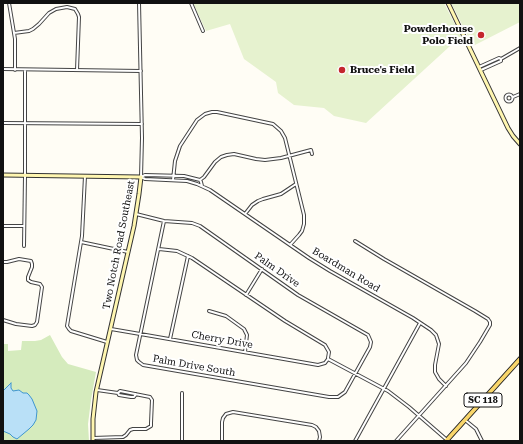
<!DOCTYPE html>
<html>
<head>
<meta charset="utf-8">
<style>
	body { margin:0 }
	#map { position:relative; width:523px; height:444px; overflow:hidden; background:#fffdf5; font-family:"Roboto Serif",serif }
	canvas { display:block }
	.frame { position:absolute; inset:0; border:4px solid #111; pointer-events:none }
</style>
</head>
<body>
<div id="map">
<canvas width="523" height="444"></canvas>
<div class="frame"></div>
</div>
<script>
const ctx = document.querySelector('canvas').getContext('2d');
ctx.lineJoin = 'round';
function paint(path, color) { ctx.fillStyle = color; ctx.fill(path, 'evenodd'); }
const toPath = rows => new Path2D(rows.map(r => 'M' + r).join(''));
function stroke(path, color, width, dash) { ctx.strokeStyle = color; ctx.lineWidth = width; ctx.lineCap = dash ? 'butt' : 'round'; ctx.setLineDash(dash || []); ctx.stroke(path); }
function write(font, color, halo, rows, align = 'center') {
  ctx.font = font + ' "Roboto Serif",serif'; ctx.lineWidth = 4; ctx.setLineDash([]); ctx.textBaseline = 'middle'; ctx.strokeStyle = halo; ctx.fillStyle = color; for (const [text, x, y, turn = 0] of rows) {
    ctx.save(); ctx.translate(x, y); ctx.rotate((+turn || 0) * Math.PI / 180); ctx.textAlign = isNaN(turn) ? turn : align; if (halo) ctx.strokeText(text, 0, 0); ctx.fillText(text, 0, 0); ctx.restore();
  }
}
const green = toPath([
	[50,335,62,357,68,364,96,372,91,400,88,424,89,441,3,441,3,344,8,344,8,351,21,350,22,341,35,341,41,340]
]);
const pitch = toPath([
	[193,3,444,3,461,36,366,123,334,116,324,108,294,105,278,93,276,82,244,59,230,24,206,31],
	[451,3,520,3,520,22,473,46]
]);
const water = toPath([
	[11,383,11,388,13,391,19,390,23,393,27,393,29,395,32,399,37,411,36,420,33,425,29,429,17,439,13,437,10,434,3,431,3,391,11,383]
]);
const street = toPath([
	[9,3,15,39,15,70],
	[139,3,142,138,141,177],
	[191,3,203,31],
	[14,33,29,31,33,29,39,24,49,13,56,9,67,7,75,9,78,14,79,17,77,70],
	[501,59,520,48],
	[479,67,499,58,501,59,501,61,481,70],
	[3,69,141,71],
	'505.5 98a3.5 3.5 0 1 1 7 0a3.5 3.5 0 1 1-7 0Z',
	[513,97,520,94],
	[3,123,142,124],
	[85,176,82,236,67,326,69,329,71,331,107,342],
	[141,177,145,179,187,181,197,184,210,190,309,258,330,271,413,318,431,330,436,335,439,344,435,365,435,372,439,379,446,386],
	[141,177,145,175,184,176,200,180,201,182,202,186],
	[173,180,175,161,180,146,197,120,205,114,212,112,217,112,273,124,281,131,285,138,304,215,304,224,302,231,299,235,290,245],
	[200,180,204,177,215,162,221,157,227,155,234,154,256,159,265,160,281,158,311,150,312,154],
	[136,214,164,221,192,223,200,226,298,295,368,335,371,342,370,347,345,392,338,397,329,397,143,365,139,362,137,360,136,355,164,221],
	[245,214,252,205,258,201,263,199,281,194,296,184],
	[3,226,24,226],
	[355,241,384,259,475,311,488,319,490,322,490,325,480,342,466,363,396,441],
	[81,242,128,252],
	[24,246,25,176,25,70],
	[159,249,177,251,192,258,285,321,325,345,329,352,328,358],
	[3,262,7,262,19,259,31,261,32,264,32,267,28,277,28,280,31,282,40,284,42,287,37,322,35,325,32,326,16,324,3,320],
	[246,295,262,269],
	[209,311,226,316,244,329,247,335,245,352],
	[111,329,146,335,318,365,325,363,328,359],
	[170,339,188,256],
	[328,359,388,391,409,407,447,440],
	[118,393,119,395,131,397,134,397,136,394],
	[465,420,476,429,482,441],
	[93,438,123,437,126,435,130,430,133,429,146,429,151,426,151,423,152,400,150,397,120,391,118,393,97,390],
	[182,441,182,393],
	[222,441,222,422,223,418,226,414,233,412,312,425,316,427,319,431,320,437,319,441],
	[355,441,420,323]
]);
const secondary = toPath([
	[448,3,508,128,513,136,520,144],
	[3,175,141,177,139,194,134,226,96,392,93,419,93,441]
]);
const primary = toPath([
	[446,441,520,359]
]);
const markers = [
	[481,35,4,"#c4262e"],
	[342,70,4,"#c4262e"]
];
const shields = [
	[483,400,38]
];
const shieldNames = [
	["SC 118",483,400]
];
const poiNames = [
	["Powderhouse",473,29],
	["Polo Field",473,41],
	["Bruce's Field",350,70,"left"]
];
const streetNames = [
	["Two Notch Road Southeast",119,245,-79],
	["Palm Drive",277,270,35],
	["Boardman Road",346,270,31],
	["Cherry Drive",222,340,10],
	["Palm Drive South",194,366,10]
];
paint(green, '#d5ebbd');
paint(pitch, '#e6f2cf');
paint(water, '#b9e0f7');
stroke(water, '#3f96cf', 1);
stroke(street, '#444', 4);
stroke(secondary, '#333', 5);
stroke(primary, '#222', 5.5);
stroke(street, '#fff', 2);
stroke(secondary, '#fff6b0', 3);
stroke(primary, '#f9d66b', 3.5);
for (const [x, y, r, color] of markers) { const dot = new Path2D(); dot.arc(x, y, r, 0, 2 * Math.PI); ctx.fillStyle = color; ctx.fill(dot); stroke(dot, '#fff', 1.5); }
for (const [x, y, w] of shields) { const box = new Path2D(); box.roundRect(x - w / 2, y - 7, w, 14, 3); ctx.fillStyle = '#fff'; ctx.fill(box); stroke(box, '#111', 1); }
write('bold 9px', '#111', null, shieldNames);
write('bold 10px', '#111', '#fff', poiNames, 'right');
write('10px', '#111', '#fff', streetNames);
</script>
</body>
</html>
